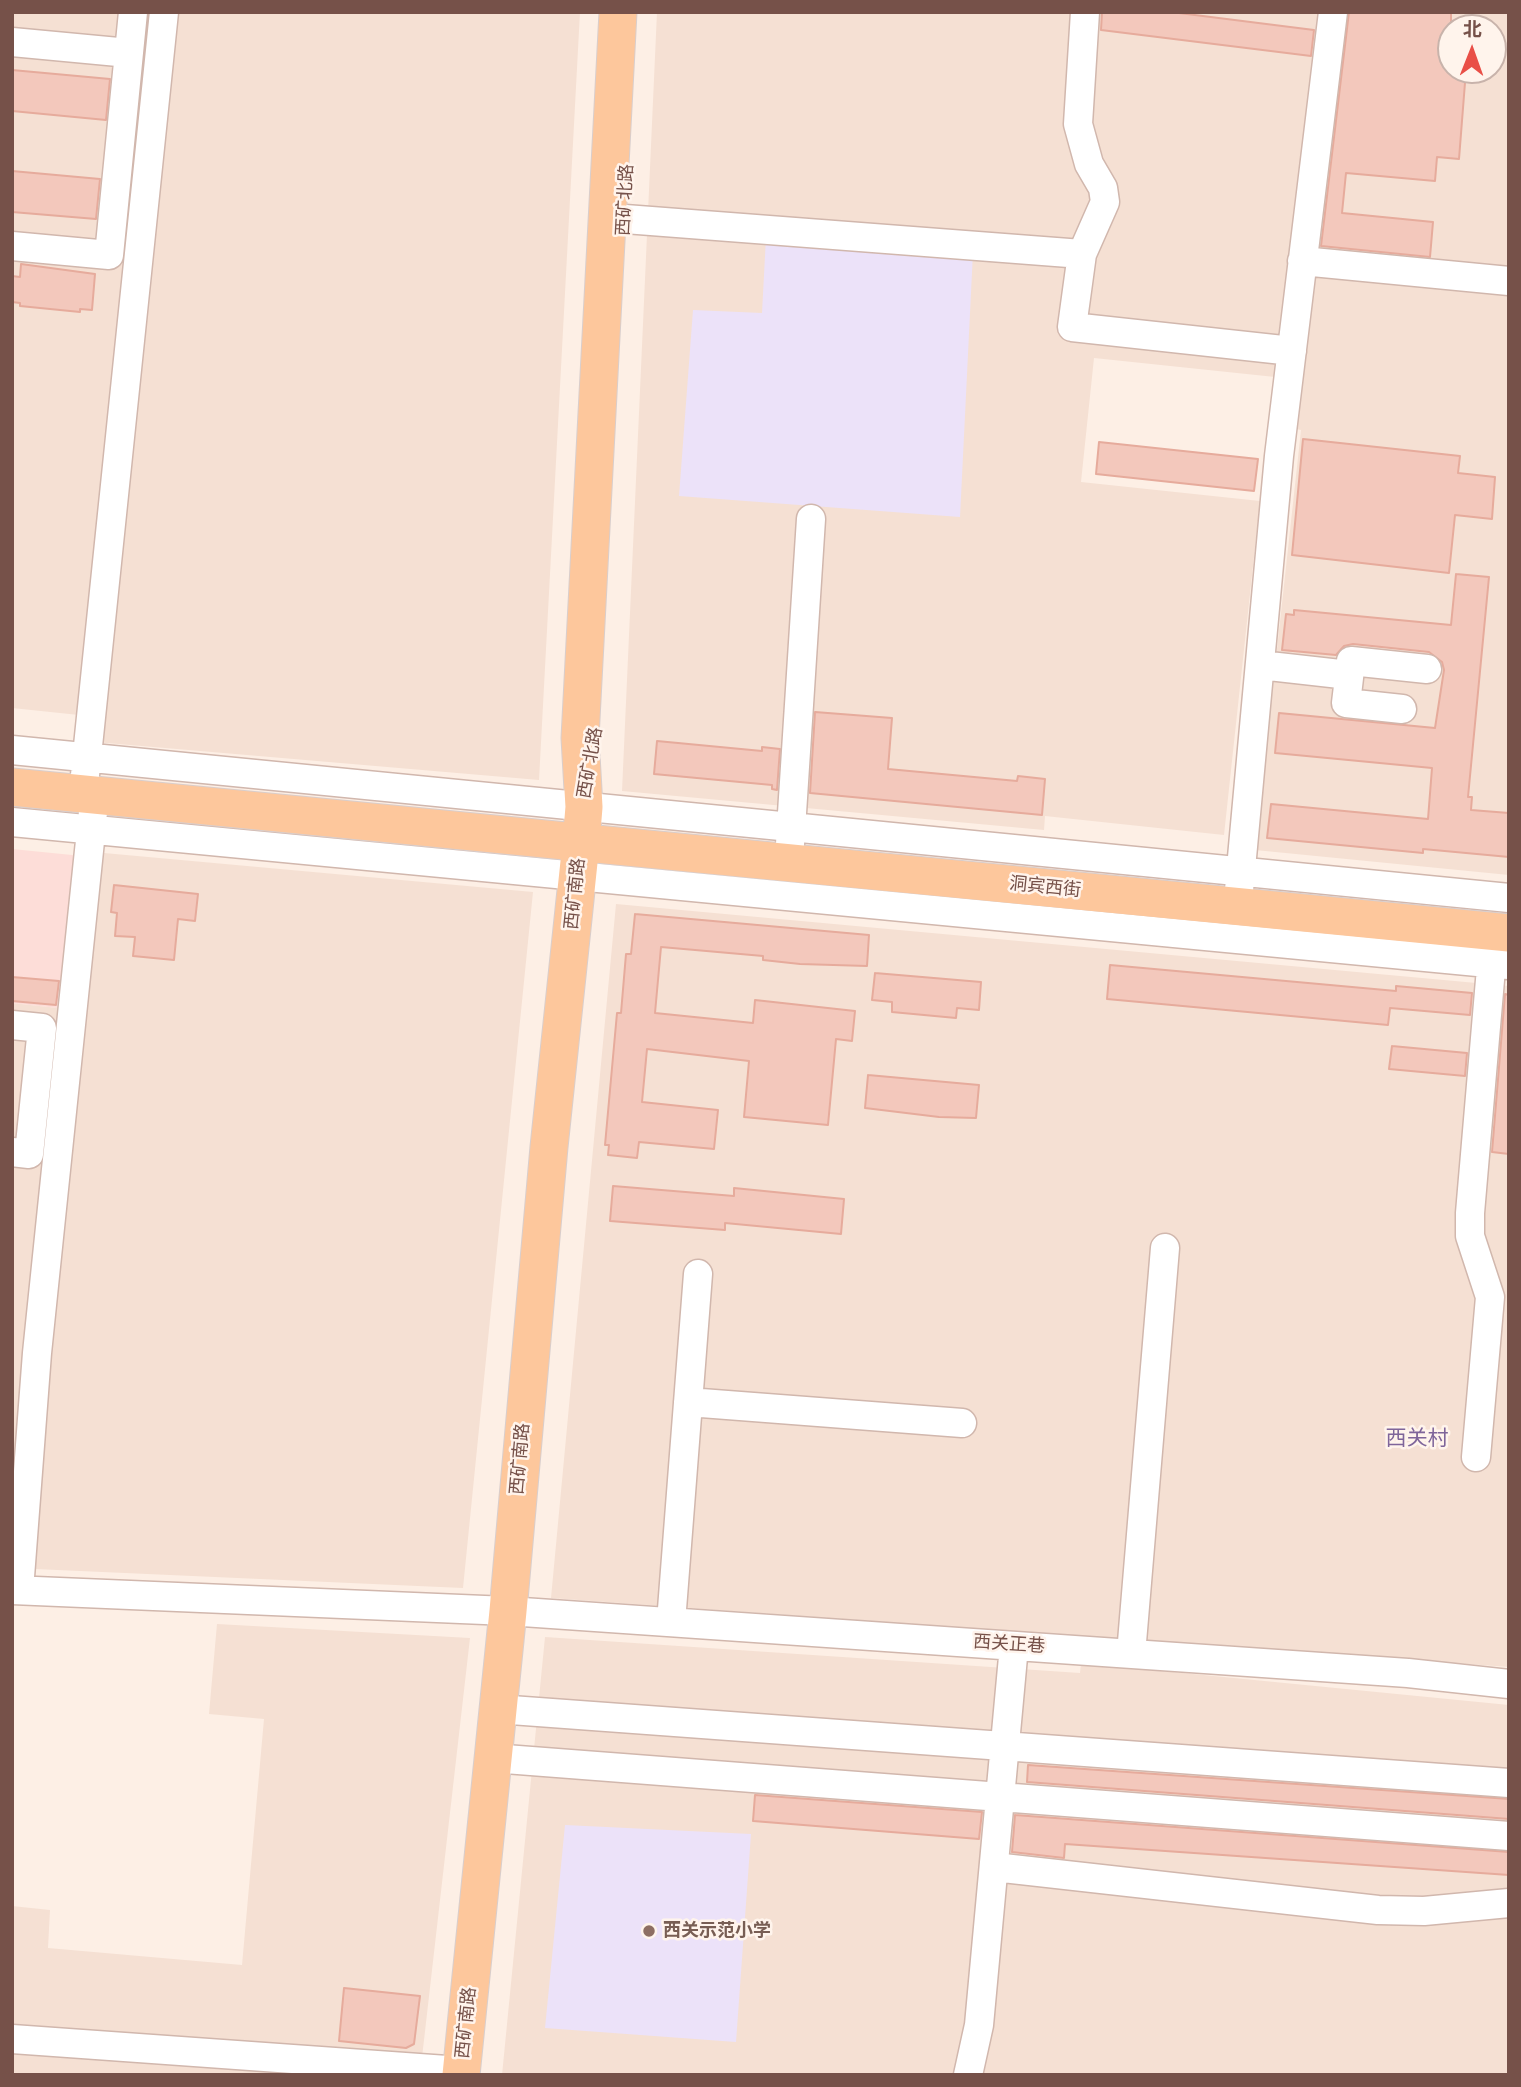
<!DOCTYPE html>
<html>
<head>
<meta charset="utf-8">
<style>
	body { margin:0 }
	#map { position:relative; width:1521px; height:2087px; overflow:hidden; background:#fdefe5; font-family:Poppins,"Noto Sans SC",sans-serif }
	canvas { display:block }
	.frame { position:absolute; inset:0; border:14px solid #765149; pointer-events:none }
	.north { position:absolute; left:1437px; top:14px; width:70px; height:70px; box-sizing:border-box; background:#fff4ec; border:2px solid #c8b3ab; border-radius:50%; rotate:1deg; font-size:19px; font-weight:700; line-height:28px; text-align:center; color:#765149 }
	.north::after { content:''; display:block; margin:auto; width:24px; height:32px; background:#e94f47; clip-path:polygon(50% 0,100% 100%,50% 72%,0 100%) }
</style>
</head>
<body>
<div id="map">
<canvas width="1521" height="2087"></canvas>
<div class="frame"></div>
<div class="north">北</div>
</div>
<script>
const ctx = document.querySelector('canvas').getContext('2d');
ctx.lineJoin = 'round';
function paint(path, color) { ctx.fillStyle = color; ctx.fill(path, 'evenodd'); }
const toPath = rows => new Path2D(rows.map(r => 'M' + r).join(''));
function stroke(path, color, width, dash) { ctx.strokeStyle = color; ctx.lineWidth = width; ctx.lineCap = dash ? 'butt' : 'round'; ctx.setLineDash(dash || []); ctx.stroke(path); }
function write(font, color, halo, rows, align = 'center') {
  ctx.font = font + ' Poppins,"Noto Sans SC",sans-serif'; ctx.lineWidth = 5; ctx.setLineDash([]); ctx.textBaseline = 'middle'; ctx.strokeStyle = halo; ctx.fillStyle = color; for (const [text, x, y, turn = 0] of rows) {
    ctx.save(); ctx.translate(x, y); ctx.rotate((+turn || 0) * Math.PI / 180); ctx.textAlign = isNaN(turn) ? turn : align; if (halo) ctx.strokeText(text, 0, 0); ctx.fillText(text, 0, 0); ctx.restore();
  }
}
const residential = toPath([
	[12,12,151,12,79,715,12,708],
	[171,12,580,12,539,780,95,742],
	[657,12,1509,12,1509,875,1255,850,1301,430,1292,428,1275,377,1094,358,1081,482,1260,501,1224,835,1045,816,1044,830,622,791],
	[1451,28,1493,28,1493,70,1451,70],
	[93,852,533,892,463,1588,12,1568,12,1003,67,1009],
	[616,904,1509,986,1509,1667,551,1598],
	[217,1624,470,1638,420,2075,12,2075,12,1906,50,1910,48,1948,242,1965,264,1719,209,1714],
	[545,1637,1080,1673,1081,1663,1509,1705,1509,2075,502,2075]
]);
const commercial = toPath([
	[12,849,82,856,67,1009,12,1003]
]);
const education = toPath([
	[766,237,973,252,960,517,679,496,693,310,762,313],
	[565,1825,751,1834,736,2042,545,2028]
]);
const building = toPath([
	[1102,12,1171,12,1314,30,1311,56,1101,30,1102,12],
	[1349,12,1451,12,1451,70,1466,70,1459,159,1437,157,1435,181,1346,173,1342,213,1433,222,1430,257,1321,246,1349,12],
	[12,70,110,79,106,120,12,111,12,70],
	[12,171,100,179,96,219,12,212,12,171],
	[21,264,95,274,92,310,80,309,80,312,20,306,20,303,12,302,12,276,20,277,21,264],
	[1303,439,1460,456,1458,473,1495,477,1492,519,1455,515,1449,573,1292,555,1303,439],
	[1099,442,1258,459,1254,491,1096,474,1099,442],
	[1456,574,1489,577,1468,797,1472,797,1471,810,1509,813,1509,857,1423,849,1423,853,1267,838,1271,804,1428,819,1432,768,1275,753,1279,713,1435,728,1444,670,1442,662,1429,652,1353,644,1344,646,1336,655,1282,650,1286,614,1294,615,1294,610,1451,625,1456,574],
	[815,712,892,718,888,769,1017,781,1018,776,1045,779,1042,815,810,793,815,712],
	[657,741,762,751,762,747,780,749,777,790,772,789,772,785,654,774,657,741],
	[114,885,198,894,195,921,178,919,174,960,133,956,135,937,115,936,117,913,111,912,114,885],
	[635,914,869,935,867,966,800,964,763,960,763,956,661,947,655,1013,753,1023,755,1000,855,1011,852,1041,836,1039,828,1125,744,1117,749,1061,647,1049,642,1102,718,1110,714,1149,639,1142,637,1158,608,1155,609,1145,605,1145,617,1013,621,1013,626,954,631,954,635,914],
	[1110,965,1396,991,1396,986,1472,993,1470,1015,1390,1008,1388,1025,1107,999,1110,965],
	[875,973,981,982,979,1010,957,1008,956,1018,892,1012,892,1002,872,1000,875,973],
	[12,977,59,981,56,1005,12,1001,12,977],
	[1505,994,1509,995,1509,1154,1492,1152,1505,994],
	[1392,1046,1467,1053,1465,1076,1389,1069,1392,1046],
	[868,1075,979,1085,976,1118,939,1117,865,1108,868,1075],
	[613,1186,734,1196,734,1188,844,1199,841,1234,725,1223,725,1230,610,1221,613,1186],
	[1028,1765,1509,1799,1509,1819,1027,1782,1028,1765],
	[755,1795,982,1812,979,1839,753,1821,755,1795],
	[1015,1815,1509,1852,1509,1875,1065,1844,1064,1858,1012,1852,1015,1815],
	[344,1988,420,1996,414,2044,406,2048,339,2041,344,1988]
]);
const minor = toPath([
	[1085,12,1078,124,1089,164,1103,188,1105,202,1082,254,1072,327,1292,351],
	[12,42,129,53],
	[625,219,1082,254],
	[12,246,109,255,133,12],
	[1302,261,1509,281],
	[1260,665,1349,675],
	[1402,709,1346,703,1351,661,1427,669],
	[12,750,1509,898],
	[85,775,164,12],
	[12,822,1509,965],
	[790,844,811,519],
	[1239,890,1279,456,1333,12],
	[12,1025,42,1028,29,1154,12,1152],
	[688,1402,962,1423],
	[1476,1457,1490,1297,1470,1236,1470,1213,1493,945],
	[12,1590,508,1611,1408,1673,1509,1684],
	[19,1590,37,1353,93,812],
	[671,1622,698,1274],
	[1131,1654,1165,1248],
	[497,1709,1509,1783],
	[492,1758,1509,1836],
	[994,1867,1378,1910,1424,1911,1509,1903],
	[12,2039,461,2071],
	[968,2075,979,2025,1014,1646]
]);
const major = toPath([
	[12,787,1509,933],
	[461,2075,508,1611,549,1147,581,843,584,807,580,738,618,12]
]);
const markers = [
	[649,1931,7,"#8d6e63"]
];
const streetNames = [
	["西矿北路",626,200,-87],
	["西矿北路",591,763,-80],
	["洞宾西街",1045,888,6],
	["西矿南路",576,894,-84],
	["西矿南路",521,1459,-85],
	["西关正巷",1009,1645,4],
	["西矿南路",467,2023,-84]
];
const educationNames = [
	["西关示范小学",663,1931]
];
const quarterNames = [
	["西关村",1417,1440]
];
paint(residential, '#f5e0d3');
paint(commercial, '#fdddd8');
paint(education, '#ece2f9');
paint(building, '#f3c8bc');
stroke(building, '#e6ab9c', 2);
stroke(minor, '#d1b7ad', 31);
stroke(major, '#d9cecc', 39);
stroke(minor, '#fff', 28);
stroke(major, '#fdc79c', 37);
for (const [x, y, r, color] of markers) { const dot = new Path2D(); dot.arc(x, y, r, 0, 2 * Math.PI); ctx.fillStyle = color; ctx.fill(dot); stroke(dot, '#fff4ec', 2.5); }
write('18px', '#765149', '#fff4ec', streetNames);
write('bold 18px', '#785e54', '#fff4ec', educationNames, 'left');
write('21px', '#7f659a', '#fff4ec', quarterNames);
</script>
</body>
</html>
